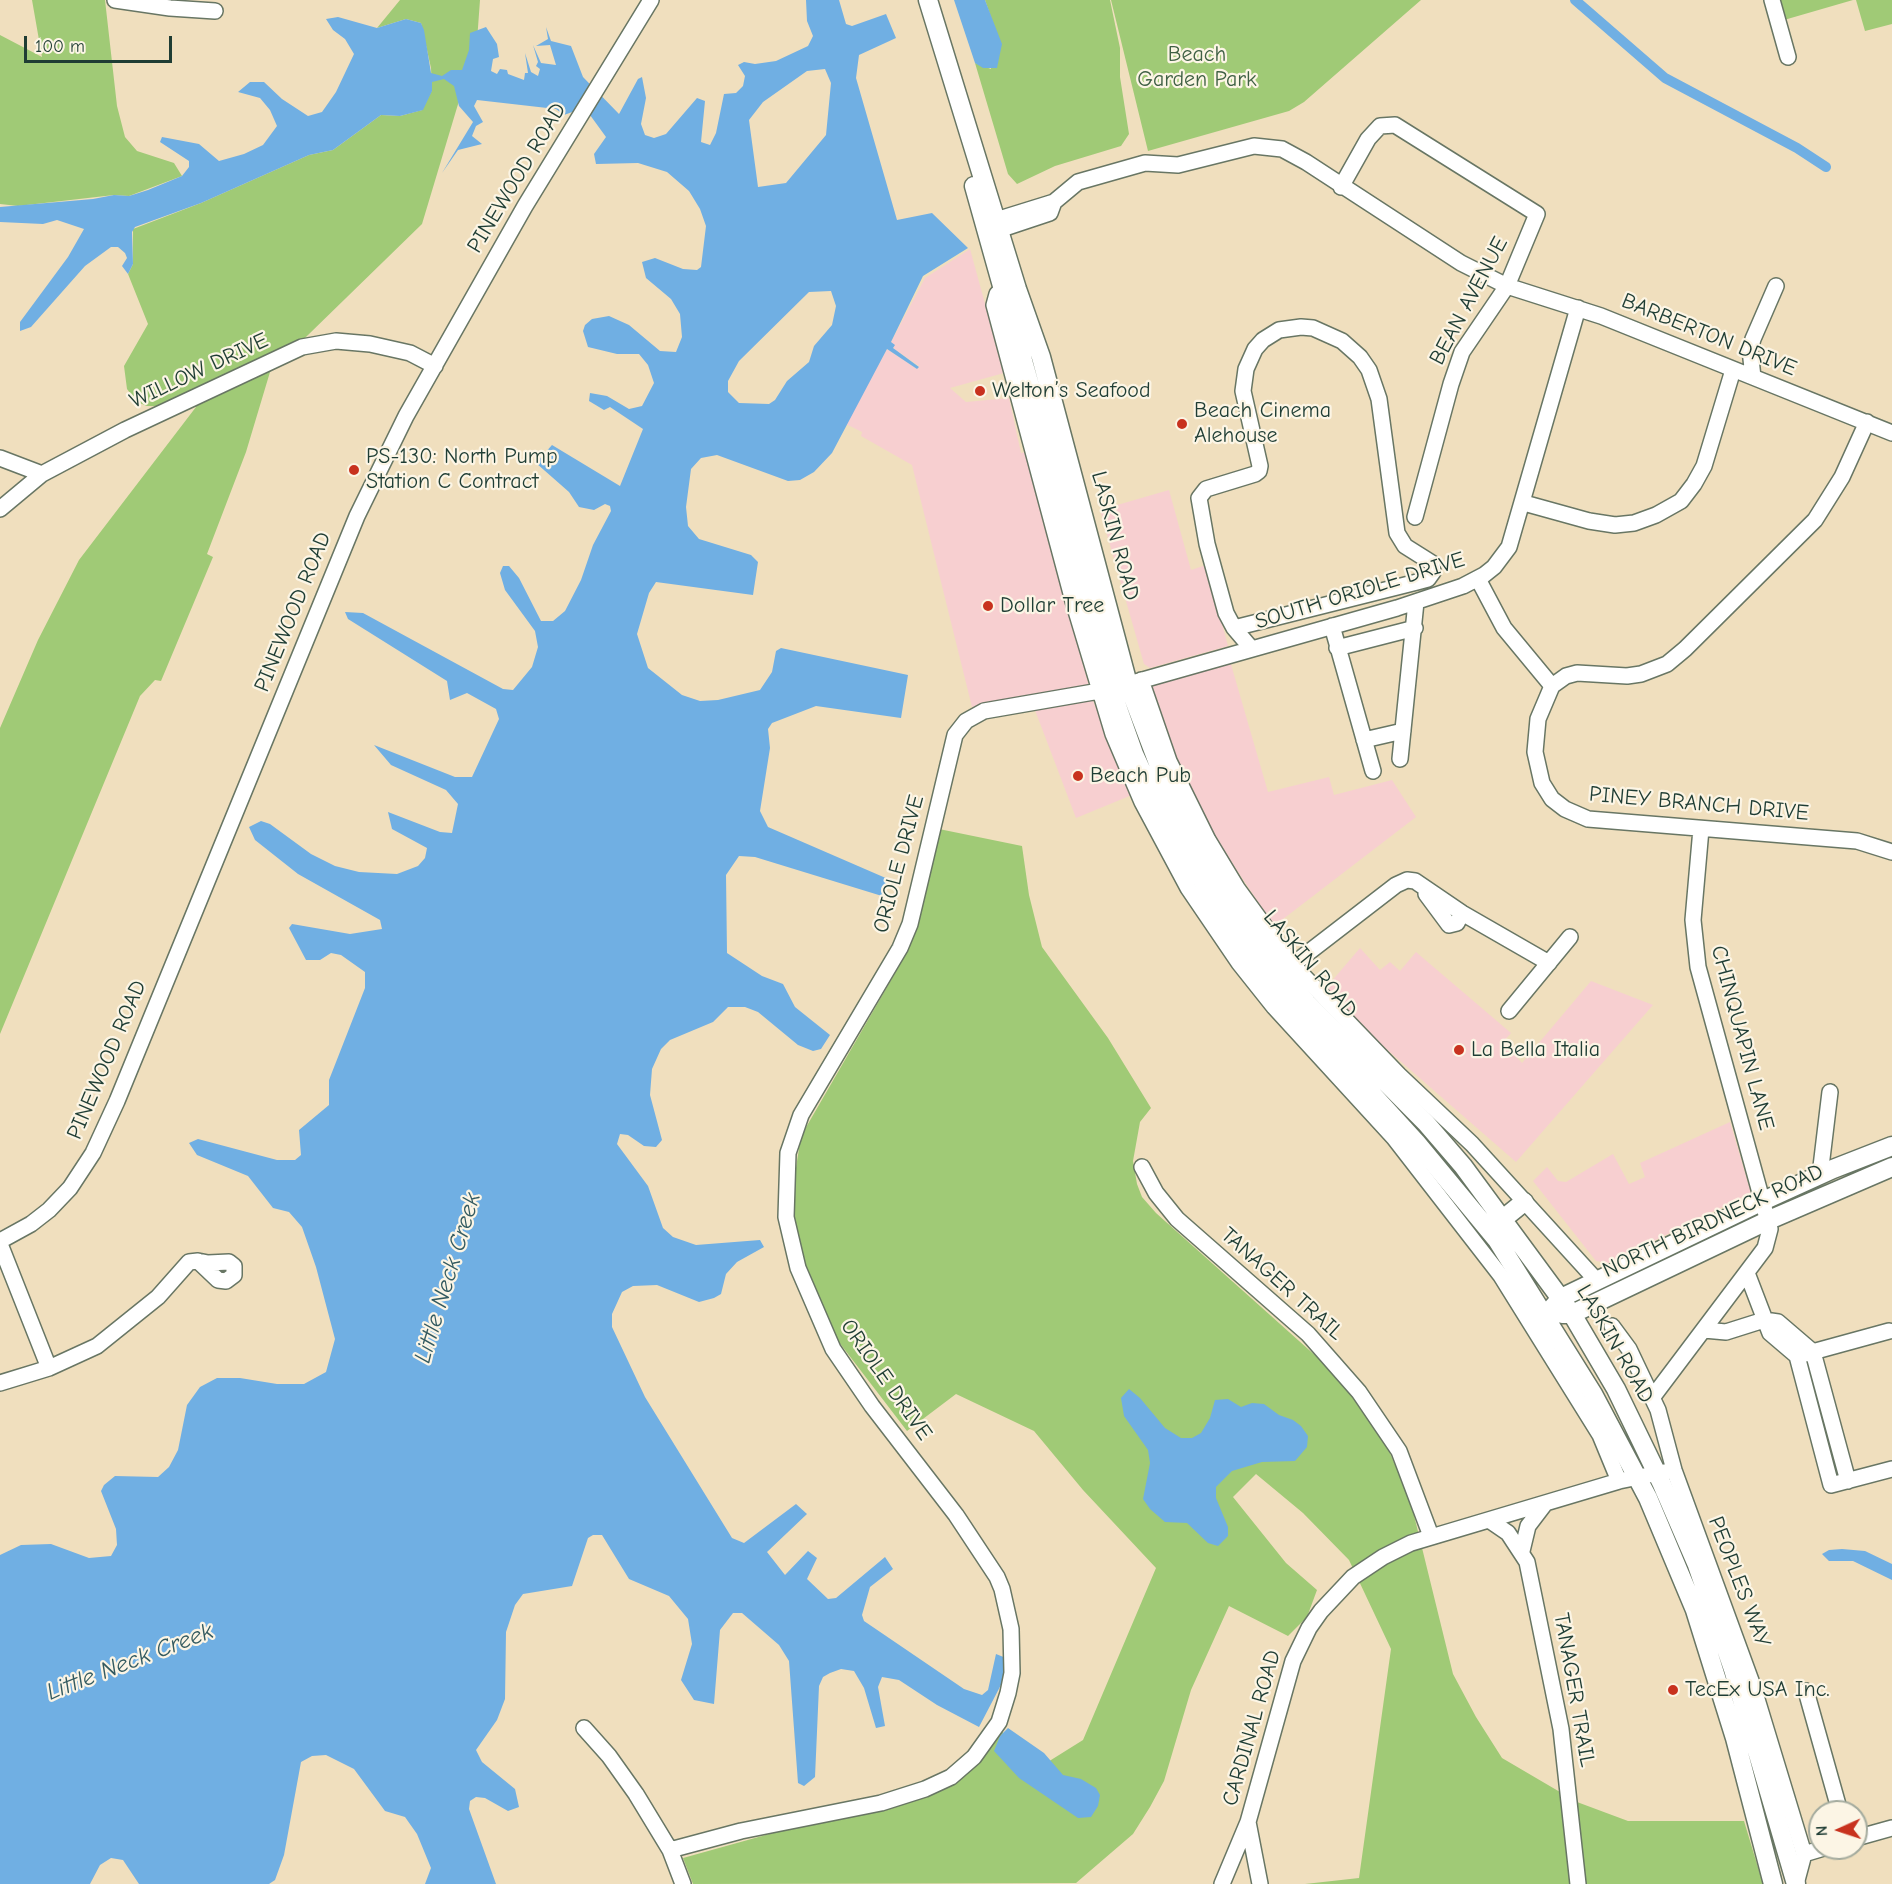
<!DOCTYPE html>
<html>
<head>
<meta charset="utf-8">
<style>
	body { margin:0 }
	#map { position:relative; width:1892px; height:1884px; overflow:hidden; background:#f0dfbe; font-family:"Comic Neue",sans-serif }
	canvas { display:block }
	.north { position:absolute; left:1808px; top:1800px; width:60px; height:60px; box-sizing:border-box; background:#fcf5e5; border:2px solid #a4ab9e; border-radius:50%; rotate:267deg; font-size:16px; font-weight:700; line-height:24px; text-align:center; color:#1f3d34 }
	.north::after { content:''; display:block; margin:auto; width:21px; height:27px; background:#c8321e; clip-path:polygon(50% 0,100% 100%,50% 72%,0 100%) }
	.scale { position:absolute; left:24px; top:36px; width:148px; height:27px; box-sizing:border-box; border:3px solid #1f3d34; border-top:0; padding-left:8px; font-size:18px; line-height:21px; white-space:nowrap; color:#1f3d34; -webkit-text-stroke:4px #fcf5e5; paint-order:stroke }
</style>
</head>
<body>
<div id="map">
<canvas width="1892" height="1884"></canvas>
<div class="north">N</div>
<div class="scale">100 m</div>
</div>
<script>
const ctx = document.querySelector('canvas').getContext('2d');
ctx.lineJoin = 'round';
function paint(path, color) { ctx.fillStyle = color; ctx.fill(path, 'evenodd'); }
const toPath = rows => new Path2D(rows.map(r => 'M' + r).join(''));
function stroke(path, color, width, dash) { ctx.strokeStyle = color; ctx.lineWidth = width; ctx.lineCap = dash ? 'butt' : 'round'; ctx.setLineDash(dash || []); ctx.stroke(path); }
function write(font, color, halo, rows, align = 'center') {
  ctx.font = font + ' "Comic Neue",sans-serif'; ctx.lineWidth = 4.5; ctx.setLineDash([]); ctx.textBaseline = 'middle'; ctx.strokeStyle = halo; ctx.fillStyle = color; for (const [text, x, y, turn = 0] of rows) {
    ctx.save(); ctx.translate(x, y); ctx.rotate((+turn || 0) * Math.PI / 180); ctx.textAlign = isNaN(turn) ? turn : align; if (halo) ctx.strokeText(text, 0, 0); ctx.fillText(text, 0, 0); ctx.restore();
  }
}
const built = toPath([
	[970,249,1004,373,950,388,966,402,1009,398,1021,453,1026,452,1093,701,1132,795,1076,818,1030,697,972,707,912,465,861,436,862,432,846,424,887,349,917,369,919,366,893,348,891,342,925,278],
	[1169,490,1191,570,1206,565,1228,646,1150,668,1144,664,1100,510],
	[1230,661,1268,792,1329,777,1334,795,1392,780,1416,817,1274,926,1216,839,1179,765,1150,692,1155,683],
	[1360,948,1380,970,1390,962,1400,971,1416,952,1511,1033,1503,1042,1522,1063,1591,981,1653,1005,1516,1162,1368,1033,1325,989],
	[1730,1122,1751,1193,1609,1263,1596,1261,1533,1181,1547,1167,1558,1181,1566,1182,1613,1154,1629,1184,1645,1177,1640,1163]
]);
const green = toPath([
	[32,0,105,0,117,106,125,137,137,151,174,163,182,176,129,196,114,195,18,206,0,204,0,35,42,57],
	[400,0,480,0,477,41,422,224,270,372,246,452,207,554,213,557,161,681,155,680,140,696,0,1034,0,728,38,640,79,560,196,407,147,406,137,402,127,389,124,366,148,324,128,274,133,264,133,229,201,203,309,155,333,150,381,115,400,116,422,110,432,90,431,68,421,23,406,19,377,28],
	[985,0,1110,0,1120,48,1120,77,1129,134,1121,146,1055,166,1017,184,1008,174,975,63,991,69,993,23],
	[1111,0,1421,0,1304,102,1289,111,1148,151],
	[1778,0,1853,0,1784,20],
	[1856,0,1892,0,1892,24,1865,31],
	[939,829,1022,846,1029,895,1042,947,1108,1038,1151,1108,1140,1122,1133,1161,1137,1184,1142,1197,1156,1213,1327,1366,1371,1419,1389,1451,1410,1499,1453,1674,1476,1717,1502,1758,1577,1802,1628,1821,1744,1821,1763,1884,1305,1884,1359,1878,1391,1649,1349,1560,1303,1513,1256,1474,1233,1497,1286,1563,1317,1590,1307,1617,1288,1636,1229,1606,1191,1690,1164,1781,1150,1807,1133,1834,1076,1883,693,1884,683,1858,942,1786,1001,1731,1043,1765,1083,1740,1156,1568,1083,1490,1034,1431,956,1394,907,1431,835,1337,802,1263,794,1220,795,1174,801,1136,909,949]
]);
const water = toPath([
	[806,0,839,0,846,24,852,26,886,14,896,38,859,55,856,78,897,220,932,213,968,248,923,276,891,342,895,345,893,348,919,367,917,369,887,349,832,453,814,472,800,480,788,481,717,455,701,458,691,469,686,507,688,526,699,539,751,555,758,562,753,595,656,582,649,593,637,634,648,668,682,695,700,701,718,700,760,690,772,672,776,651,781,648,908,675,901,718,816,706,772,723,768,729,770,748,760,811,768,827,888,879,882,896,755,857,739,856,726,875,727,953,762,976,783,984,795,1007,830,1035,821,1049,813,1051,798,1045,758,1012,745,1007,728,1007,713,1022,670,1040,661,1049,652,1069,650,1095,662,1140,656,1147,644,1146,628,1135,620,1134,617,1144,648,1186,663,1228,673,1237,696,1245,760,1240,764,1247,737,1262,726,1274,721,1294,714,1298,699,1302,657,1285,633,1286,622,1292,612,1314,612,1327,645,1397,732,1538,744,1543,796,1504,807,1514,767,1552,785,1575,808,1551,817,1558,807,1579,828,1599,836,1598,885,1557,893,1569,870,1587,862,1615,864,1621,964,1689,982,1695,988,1690,996,1654,1006,1658,1003,1681,979,1727,937,1705,899,1680,882,1677,878,1687,885,1726,876,1728,864,1688,854,1671,841,1669,830,1673,823,1677,819,1686,815,1777,804,1786,798,1783,789,1661,779,1645,742,1613,733,1613,720,1630,714,1704,694,1700,681,1680,692,1644,688,1619,669,1596,629,1579,602,1535,593,1535,588,1538,572,1586,523,1594,515,1605,506,1632,505,1699,497,1720,476,1750,482,1762,515,1789,519,1807,508,1811,485,1798,476,1797,470,1801,469,1809,496,1884,425,1884,431,1868,417,1834,405,1817,385,1811,354,1769,326,1755,312,1756,301,1762,284,1855,275,1880,269,1884,139,1884,123,1860,111,1858,100,1865,90,1884,0,1884,0,1555,21,1545,51,1544,89,1558,111,1556,117,1545,116,1529,101,1491,104,1485,115,1476,158,1477,169,1467,178,1450,187,1405,200,1387,217,1378,240,1378,277,1384,304,1384,326,1372,335,1339,316,1267,302,1227,289,1212,273,1208,248,1176,197,1155,189,1143,198,1139,277,1160,295,1160,301,1155,299,1130,329,1105,329,1080,365,988,365,972,341,955,331,953,320,960,306,960,289,928,292,924,350,934,382,929,380,920,298,874,255,840,249,827,261,821,270,824,311,854,335,866,359,872,397,874,418,866,425,858,427,848,392,829,388,812,440,832,452,833,458,804,446,790,391,765,374,745,455,777,472,777,499,719,496,709,467,693,450,700,447,681,348,619,345,612,363,613,503,689,513,690,532,667,538,647,535,631,505,590,500,573,503,566,509,566,519,578,541,621,553,621,565,611,581,580,593,545,611,511,610,506,605,504,594,510,579,507,569,492,536,463,552,445,620,486,643,429,610,407,604,410,589,401,590,393,607,396,629,409,642,406,654,383,648,365,639,354,617,354,588,347,583,331,585,325,592,319,609,316,629,325,660,351,676,352,682,337,680,314,671,299,646,278,642,262,655,258,683,269,697,270,701,267,706,226,700,209,689,191,667,172,638,163,596,164,594,154,606,137,590,115,575,111,564,115,556,109,477,100,474,106,483,122,476,126,472,136,482,144,458,150,442,173,473,122,459,106,454,86,444,79,432,82,432,91,423,110,400,116,381,115,333,150,309,155,201,203,135,227,132,232,133,264,128,274,122,266,127,258,125,253,118,247,111,247,85,266,31,327,20,331,20,322,68,257,84,229,57,220,43,224,0,222,0,207,93,199,114,195,129,196,148,190,182,176,189,167,189,161,160,142,162,137,199,144,219,161,244,154,263,145,277,126,270,110,260,98,238,92,250,82,264,82,282,99,308,116,322,112,336,92,354,54,345,39,333,30,326,19,338,17,377,28,406,19,421,23,424,30,431,73,442,76,451,70,462,70,469,50,470,33,486,27,497,44,499,57,493,59,491,71,497,74,500,69,507,70,508,74,524,80,525,73,528,73,525,53,531,72,538,76,540,69,536,66,538,62,533,45,541,63,556,65,550,45,536,46,548,39,546,27,551,41,571,46,583,77,619,114,638,79,642,77,646,98,641,124,645,135,654,138,666,134,697,98,705,101,701,142,710,145,716,133,724,94,736,93,743,86,745,76,738,65,744,62,755,64,776,61,808,46,813,36,807,21],
	[825,69,831,83,826,135,786,183,758,187,749,120,763,102,807,71],
	[831,291,836,306,832,325,814,346,809,362,787,381,775,400,769,404,739,403,728,392,728,381,739,361,809,292],
	[954,0,985,0,1002,44,997,68,983,68,975,63],
	[1129,1389,1140,1398,1165,1428,1181,1438,1192,1438,1201,1433,1210,1418,1215,1400,1228,1399,1241,1407,1252,1403,1264,1404,1279,1415,1293,1420,1301,1426,1308,1436,1307,1447,1295,1461,1262,1462,1232,1471,1216,1487,1216,1498,1228,1527,1228,1536,1218,1546,1208,1543,1187,1523,1165,1522,1150,1509,1143,1499,1150,1463,1148,1450,1124,1416,1121,1398],
	[1842,1549,1865,1551,1892,1564,1892,1580,1853,1561,1829,1561,1822,1554,1829,1550],
	[1008,1728,1044,1753,1063,1775,1081,1779,1096,1788,1100,1795,1098,1806,1091,1817,1078,1818,1019,1778,994,1751,1000,1736]
]);
const canal = toPath([
	[1575,0,1665,78,1797,148,1826,167]
]);
const minor = toPath([
	[115,0,170,8,215,11],
	[1772,0,1788,57],
	[1341,187,1368,139,1380,126,1395,125,1537,214,1507,286,1462,352,1451,384,1415,517],
	[1054,202,1078,182,1145,163,1178,165,1254,146,1282,149,1306,162,1461,263,1507,286,1601,316,1892,433],
	[996,220,1054,202,1050,213,999,230],
	[1003,289,997,294,994,305,1073,601,1113,734,1142,802,1188,888,1239,963,1274,1007,1394,1138,1501,1276,1600,1435,1619,1481],
	[1753,377,1750,350,1753,339,1776,286],
	[1867,422,1842,477,1815,520,1685,649,1667,664,1641,674,1627,676,1577,673,1566,676,1552,686,1538,719,1535,752,1542,783,1552,799,1565,809,1588,819,1857,841,1892,852],
	[0,458,42,474],
	[1524,503,1589,521,1615,525,1634,523,1656,515,1681,501,1694,484,1704,466,1733,370],
	[0,509,42,474,125,430,302,347,336,341,370,344,410,353,435,366],
	[1478,579,1504,628,1552,686],
	[1332,626,1373,771],
	[1234,628,1417,582,1428,579,1433,572,1432,563,1405,546,1397,533,1379,399,1369,370,1360,357,1342,341,1313,328,1301,327,1279,330,1263,340,1255,349,1246,369,1243,391,1260,466,1259,471,1255,474,1206,489,1199,498,1207,544,1226,613,1234,628,1251,648],
	[1337,648,1415,628],
	[1141,680,1169,761,1208,840,1237,888,1293,965,1399,1075,1472,1144,1597,1281],
	[1364,740,1403,731],
	[1400,759,1416,602],
	[1426,894,1449,925,1457,923,1462,913],
	[1287,969,1396,885,1407,880,1415,881,1462,913,1549,963],
	[1509,1011,1570,937],
	[1142,1167,1156,1193,1177,1219,1308,1334,1359,1392,1399,1451,1431,1536],
	[1820,1175,1830,1092],
	[0,1241,31,1224,49,1210,70,1188,93,1153,117,1101,357,516,406,416,525,206,651,0],
	[0,1244,49,1368],
	[198,1261,208,1263,229,1262,234,1266,234,1275,226,1281,218,1280,198,1261],
	[1747,1273,1770,1333,1797,1356,1831,1485,1892,1469],
	[1612,1326,1629,1349,1658,1410,1674,1470,1753,1686,1804,1854,1796,1884],
	[1704,1330,1726,1332,1764,1320,1778,1322,1813,1352,1848,1481],
	[1805,1354,1889,1331],
	[0,1383,49,1368,97,1346,158,1297,189,1262,198,1261],
	[1652,1398,1765,1248,1770,1229,1698,967,1693,920,1701,829],
	[1489,1520,1508,1533,1527,1562,1561,1729,1578,1884],
	[1522,1551,1528,1526,1544,1505],
	[1806,1691,1840,1812],
	[584,1728,609,1756,636,1794,670,1850,683,1884],
	[1248,1822,1260,1884],
	[1856,1838,1892,1828],
	[670,1850,741,1831,881,1803,925,1789,951,1777,974,1757,999,1722,1008,1693,1012,1673,1011,1629,1002,1589,997,1577,956,1515,872,1406,833,1349,798,1268,786,1217,788,1153,801,1115,900,948,910,924,955,735,966,721,984,711,1111,689,1397,608,1463,586,1484,575,1494,567,1509,547,1578,308],
	[1804,1854,1824,1848],
	[1222,1884,1248,1822,1293,1661,1309,1628,1321,1611,1353,1577,1383,1557,1411,1543,1619,1481,1674,1470]
]);
const major = toPath([
	[928,0,1017,289,1041,357,1128,684,1164,779,1216,882,1267,955,1307,1003,1426,1123,1463,1166,1572,1314,1616,1389,1661,1482,1697,1565,1733,1669,1796,1884],
	[974,186,1057,482,1111,689,1134,754,1150,789,1174,835,1235,934,1288,1002,1416,1142,1497,1240,1593,1394,1648,1498,1695,1610,1735,1738,1773,1884],
	[1503,1219,1524,1202],
	[1553,1307,1561,1298,1763,1201,1833,1169,1892,1146],
	[1562,1314,1572,1314,1769,1220,1892,1167]
]);
const markers = [
	[980,391,6,"#c8321e"],
	[1182,424,6,"#c8321e"],
	[354,470,6,"#c8321e"],
	[988,606,6,"#c8321e"],
	[1078,776,6,"#c8321e"],
	[1459,1050,6,"#c8321e"],
	[1673,1690,6,"#c8321e"]
];
const parkNames = [
	["Beach",1197,55],
	["Garden Park",1197,80]
];
const streetNames = [
	["PINEWOOD ROAD",517,178,-59],
	["BEAN AVENUE",1469,301,-62],
	["BARBERTON DRIVE",1709,335,22],
	["WILLOW DRIVE",199,371,-25],
	["LASKIN ROAD",1115,536,75],
	["SOUTH ORIOLE DRIVE",1360,591,-17],
	["PINEWOOD ROAD",293,612,-68],
	["PINEY BRANCH DRIVE",1699,804,5],
	["ORIOLE DRIVE",899,864,-75],
	["LASKIN ROAD",1310,964,50],
	["CHINQUAPIN LANE",1742,1038,75],
	["PINEWOOD ROAD",107,1060,-67],
	["NORTH BIRDNECK ROAD",1713,1221,-25],
	["TANAGER TRAIL",1282,1284,42],
	["LASKIN ROAD",1615,1344,60],
	["ORIOLE DRIVE",886,1380,55],
	["PEOPLES WAY",1739,1582,69],
	["TANAGER TRAIL",1574,1690,80],
	["CARDINAL ROAD",1252,1728,-74]
];
const poiNames = [
	["Welton’s Seafood",992,391],
	["Beach Cinema",1194,411],
	["Alehouse",1194,436],
	["PS-130: North Pump",366,457],
	["Station C Contract",366,482],
	["Dollar Tree",1000,606],
	["Beach Pub",1090,776],
	["La Bella Italia",1471,1050],
	["TecEx USA Inc.",1685,1690]
];
const waterNames = [
	["Little Neck Creek",448,1278,-73],
	["Little Neck Creek",130,1662,-21]
];
paint(built, '#f7cfd0');
paint(green, '#a0ca76');
paint(water, '#70afe3');
stroke(canal, '#70afe3', 10);
stroke(minor, '#687664', 18);
stroke(major, '#687664', 21);
stroke(minor, '#fff', 15);
stroke(major, '#fff', 18);
for (const [x, y, r, color] of markers) { const dot = new Path2D(); dot.arc(x, y, r, 0, 2 * Math.PI); ctx.fillStyle = color; ctx.fill(dot); stroke(dot, '#fcf5e5', 2); }
write('22px', '#3f6044', '#fcf5e5', parkNames);
write('22px', '#1f3d34', '#fcf5e5', streetNames);
write('22px', '#1f3d34', '#fcf5e5', poiNames, 'left');
write('italic 24px', '#335a60', '#fcf5e5', waterNames);
</script>
</body>
</html>
